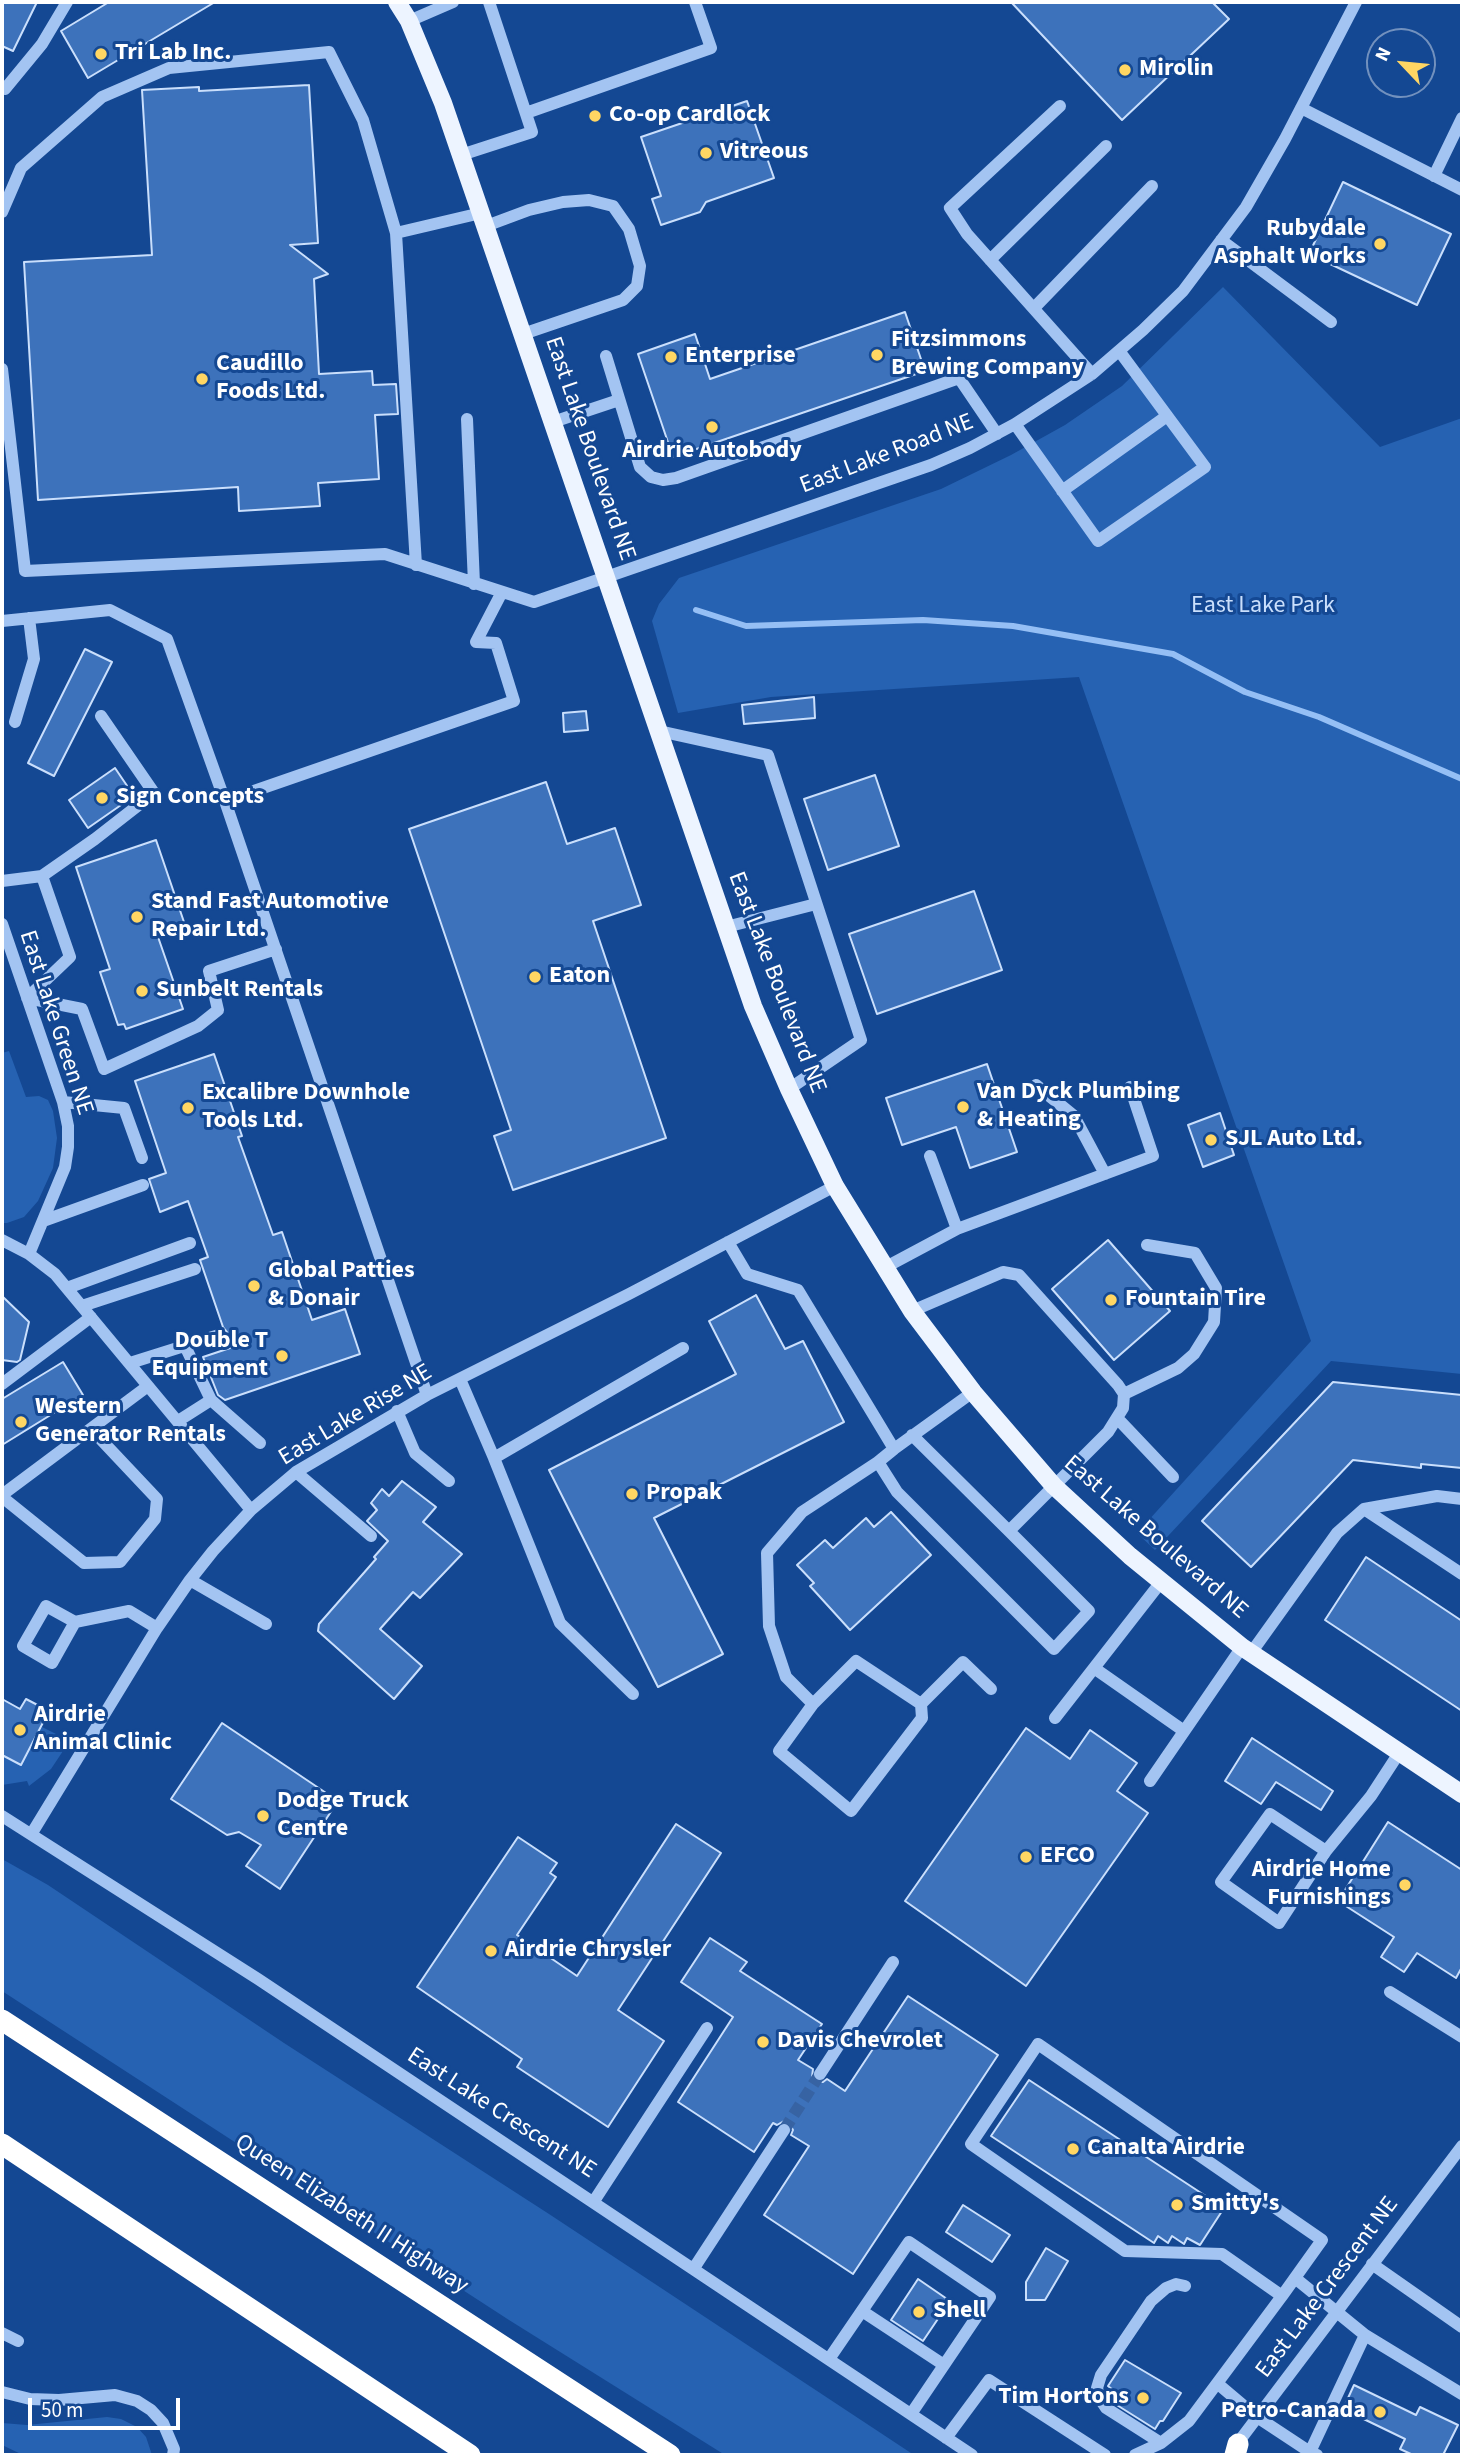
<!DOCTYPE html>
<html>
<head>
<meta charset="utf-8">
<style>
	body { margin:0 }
	#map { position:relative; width:1464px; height:2457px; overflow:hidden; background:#144893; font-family:"Source Sans 3",sans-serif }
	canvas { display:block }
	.frame { position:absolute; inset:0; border:4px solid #fff; pointer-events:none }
	.north { position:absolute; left:1366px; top:28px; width:70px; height:70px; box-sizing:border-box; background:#144893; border:2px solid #7291be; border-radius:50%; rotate:296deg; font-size:19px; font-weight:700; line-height:28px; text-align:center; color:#fff }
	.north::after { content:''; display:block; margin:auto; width:24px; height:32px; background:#ffd663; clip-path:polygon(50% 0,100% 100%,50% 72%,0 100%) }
	.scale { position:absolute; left:28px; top:2398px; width:152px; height:32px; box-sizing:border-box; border:4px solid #fff; border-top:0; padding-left:9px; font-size:21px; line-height:24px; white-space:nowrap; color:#fff; -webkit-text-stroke:5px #144893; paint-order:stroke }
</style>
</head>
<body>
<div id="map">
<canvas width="1464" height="2457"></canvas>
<div class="frame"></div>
<div class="north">N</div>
<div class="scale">50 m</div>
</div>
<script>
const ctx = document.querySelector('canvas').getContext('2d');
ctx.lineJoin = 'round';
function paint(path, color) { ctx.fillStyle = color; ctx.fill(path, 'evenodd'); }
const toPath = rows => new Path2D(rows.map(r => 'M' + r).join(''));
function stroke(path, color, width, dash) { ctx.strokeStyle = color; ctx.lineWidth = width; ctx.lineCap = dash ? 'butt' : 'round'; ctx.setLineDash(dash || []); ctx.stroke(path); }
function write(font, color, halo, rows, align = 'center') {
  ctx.font = font + ' "Source Sans 3",sans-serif'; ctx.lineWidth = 6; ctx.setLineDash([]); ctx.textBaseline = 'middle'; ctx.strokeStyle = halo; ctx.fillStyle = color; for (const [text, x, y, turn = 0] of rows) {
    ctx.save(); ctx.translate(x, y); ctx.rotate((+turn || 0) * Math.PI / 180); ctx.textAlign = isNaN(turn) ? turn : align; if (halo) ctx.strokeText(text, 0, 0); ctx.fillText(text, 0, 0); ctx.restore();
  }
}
const green = toPath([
	[1223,287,1380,447,1462,418,1462,1374,1331,1361,1155,1550,1137,1533,1311,1341,1079,677,771,697,678,713,652,621,659,604,679,578,941,489,1011,455,1065,425,1122,386],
	[9,1051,26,1097,39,1096,48,1100,53,1111,57,1138,53,1168,38,1201,24,1217,7,1223,2,1223,2,1053],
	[42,1727,62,1737,65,1732,71,1739,51,1769,29,1786,27,1781,2,1785,2,1756,21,1766],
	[2,1859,48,1885,284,2043,549,2214,914,2455,725,2455,509,2320,2,1991],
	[107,2417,121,2419,137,2427,146,2437,152,2455,23,2455,2,2445,2,2423,27,2425]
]);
const stream = toPath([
	[696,610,746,626,923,620,1013,626,1173,654,1245,692,1319,717,1462,779]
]);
const building = toPath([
	[2,2,37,2,13,51,2,46,2,2],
	[109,2,215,2,88,78,61,31,109,2],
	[1011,2,1212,2,1229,19,1122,120,1011,2],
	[309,85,318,243,290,245,328,274,314,279,319,374,372,371,373,385,396,384,398,414,375,415,379,479,318,483,320,506,239,511,238,487,38,500,24,262,152,255,142,90,199,87,199,91,309,85],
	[747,101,774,178,706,202,700,212,661,225,652,199,661,196,641,137,747,101],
	[1343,182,1451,234,1417,305,1309,254,1343,182],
	[905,312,925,371,673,457,638,354,695,334,710,379,905,312],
	[85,649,112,662,54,776,28,763,85,649],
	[814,697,815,718,744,724,742,705,814,697],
	[586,711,588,730,564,732,563,713,586,711],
	[115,768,134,796,88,828,69,800,115,768],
	[875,775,899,846,828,870,804,799,875,775],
	[546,782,567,844,615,828,641,905,593,921,666,1138,513,1190,494,1136,511,1130,409,829,546,782],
	[156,840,185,925,157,934,183,1009,126,1029,124,1024,118,1025,100,972,110,969,76,867,156,840],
	[974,891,1002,970,877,1014,849,934,974,891],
	[214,1054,242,1136,238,1137,273,1235,282,1232,312,1320,345,1309,360,1354,225,1400,218,1395,203,1357,230,1348,227,1332,223,1327,200,1260,208,1257,188,1201,160,1212,149,1179,166,1173,135,1081,214,1054],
	[987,1064,1017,1152,970,1168,956,1127,902,1145,886,1098,987,1064],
	[1220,1113,1234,1155,1203,1167,1188,1125,1220,1113],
	[1108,1240,1170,1311,1114,1360,1052,1289,1108,1240],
	[756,1295,785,1349,803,1341,844,1422,654,1518,723,1654,658,1687,549,1470,736,1374,709,1321,756,1295],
	[2,1296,29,1322,20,1360,17,1362,2,1360,2,1296],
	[63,1362,83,1395,2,1445,2,1399,63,1362],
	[1333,1382,1462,1395,1462,1468,1421,1464,1421,1468,1353,1460,1251,1567,1202,1521,1333,1382],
	[402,1481,436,1507,423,1522,462,1554,420,1598,413,1592,380,1629,422,1666,394,1699,318,1631,319,1624,376,1559,374,1557,388,1541,367,1521,377,1510,371,1503,382,1489,389,1496,402,1481],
	[891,1512,931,1555,850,1630,810,1586,814,1583,797,1565,825,1540,833,1548,866,1518,874,1527,891,1512],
	[1366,1557,1462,1621,1462,1711,1325,1620,1366,1557],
	[2,1699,20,1709,26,1699,49,1711,21,1765,2,1755,2,1699],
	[222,1723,338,1801,280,1889,246,1866,261,1845,239,1832,227,1835,171,1799,222,1723],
	[1026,1728,1070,1759,1090,1730,1137,1763,1117,1791,1148,1813,1026,1986,905,1901,1026,1728],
	[1252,1738,1333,1791,1321,1810,1276,1782,1261,1804,1225,1781,1252,1738],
	[1388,1822,1462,1870,1462,1967,1456,1978,1417,1953,1404,1972,1381,1957,1394,1937,1338,1901,1388,1822],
	[676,1824,721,1853,618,2010,664,2041,608,2127,517,2067,522,2059,417,1987,518,1837,557,1863,550,1873,556,1877,517,1935,577,1976,676,1824],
	[710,1938,747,1962,740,1971,822,2024,798,2060,813,2069,812,2077,816,2082,823,2082,827,2079,845,2091,908,1996,998,2055,853,2274,764,2215,809,2146,791,2135,793,2130,789,2123,784,2121,777,2125,773,2123,754,2152,678,2102,733,2017,681,1982,710,1938],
	[1029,2080,1224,2208,1200,2245,1187,2238,1184,2244,1172,2236,1168,2243,1158,2236,1154,2243,991,2136,1029,2080],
	[963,2205,1010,2235,992,2262,946,2232,963,2205],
	[1046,2248,1068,2261,1045,2300,1026,2300,1026,2282,1046,2248],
	[918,2279,950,2301,923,2341,891,2320,918,2279],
	[1125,2360,1181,2393,1163,2421,1160,2421,1155,2429,1112,2402,1109,2396,1113,2390,1108,2386,1125,2360],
	[1354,2385,1416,2415,1420,2407,1458,2425,1443,2455,1413,2455,1400,2449,1405,2439,1343,2409,1354,2385]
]);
const minorTunnel = toPath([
	[784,2130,820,2074]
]);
const minor = toPath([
	[409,21,453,2],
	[2,87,5,89,42,44,67,2],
	[1060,106,950,208,967,234,1092,374],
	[1301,108,1462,190],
	[526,113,711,48,695,2],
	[461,155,532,132,489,2],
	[1434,176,1462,118],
	[2,212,21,168,102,97,169,68,329,52,363,120,396,233],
	[486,226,529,210,563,202,589,200,613,206,629,229,640,266,637,286,623,300,523,334],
	[1221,240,1331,322],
	[990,260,1106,146],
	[1034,308,1152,186],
	[606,356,640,467,651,477,663,480,676,478,959,378,997,434],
	[2,369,25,571,385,554,534,602,931,465,970,448,1015,424,1092,374,1143,330,1183,291,1246,207,1285,139,1356,2],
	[467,419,474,584],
	[553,422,619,400],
	[1015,424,1098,541,1205,467,1120,352],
	[1062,491,1167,416],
	[416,565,396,233,481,213],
	[2,621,110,610,167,639,225,801,427,1395],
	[15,722,34,659,29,618],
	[659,731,768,755,861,1040,789,1089],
	[254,791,514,701,496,643,476,642,502,592],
	[42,876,95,839,154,793,101,716],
	[2,881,42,876,70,957,27,998,82,1009,104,1069,198,1026,218,1010,209,971,276,949],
	[2,924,63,1102,68,1126,68,1147,65,1167,29,1254],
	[726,927,816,904],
	[1036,1085,1074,1116,1105,1174],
	[63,1102,124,1108,142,1158],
	[43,1221,143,1185],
	[957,1229,1153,1156,1130,1087],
	[2,1240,29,1254,55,1274,251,1510],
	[728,1242,747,1274,798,1290,894,1449,973,1392],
	[884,1268,957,1229,930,1156],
	[67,1288,190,1243],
	[82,1306,195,1269],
	[185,1346,211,1400,260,1443],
	[130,1363,219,1335],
	[460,1379,494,1458,683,1348],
	[2,1384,91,1317],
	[1124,1394,1178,1368,1194,1354,1214,1322,1216,1288,1195,1253,1147,1245],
	[397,1411,415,1453,449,1481],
	[1118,1419,1173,1477],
	[178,1421,211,1400],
	[912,1435,1009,1531,1108,1432,1123,1408,1124,1394,1118,1385,1019,1275,1003,1272,912,1311],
	[894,1449,878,1462,897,1492,1054,1649,1089,1611,1009,1531],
	[494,1458,560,1623,633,1694],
	[878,1462,802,1512,767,1553,769,1626,786,1677,813,1704,856,1661,921,1704,963,1662,991,1689],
	[296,1472,371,1536],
	[2,1495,148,1386],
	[2,1497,84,1563,120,1562,155,1519,157,1499,91,1429],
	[1364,1509,1462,1574],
	[190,1580,266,1624],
	[75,1622,52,1663,23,1646,46,1606,75,1622,129,1611,157,1628],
	[1251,1653,1337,1533,1364,1509,1437,1496,1462,1499],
	[1094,1668,1184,1731],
	[813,1704,779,1751,851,1811,922,1718,921,1704],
	[1055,1718,1161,1582],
	[1150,1781,1242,1647],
	[2,1816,258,1979,972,2455],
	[32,1833,157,1628,190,1580,213,1551,251,1510,296,1472,427,1395,629,1294,835,1186],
	[1326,1851,1270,1814,1221,1882,1279,1923,1326,1851,1371,1796,1399,1753],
	[1390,1992,1462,2037],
	[1038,2044,1322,2240,1282,2296,1222,2254,1125,2251,971,2144,1038,2044],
	[820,2074,893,1962],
	[594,2201,707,2028],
	[1372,2264,1462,2327],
	[694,2268,784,2130],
	[1295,2278,1365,2335,1462,2394],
	[862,2311,944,2365],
	[2,2333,18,2341],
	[829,2359,909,2242,990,2297,911,2414],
	[1218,2384,1257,2417,1310,2452,1309,2455],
	[2,2392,30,2399,59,2400,115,2395,137,2401,151,2410,163,2423,174,2449,173,2455],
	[946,2438,989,2380,1105,2455],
	[1161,2443,1106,2408,1100,2399,1097,2388,1101,2375,1151,2301,1166,2288,1176,2284,1185,2286],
	[1234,2448,1462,2146],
	[1135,2455,1161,2443,1189,2421,1282,2296],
	[1317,2455,1310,2452,1365,2335]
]);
const major = toPath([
	[397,2,409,21,443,103,753,1006,789,1089,835,1186,912,1311,973,1392,1054,1486,1130,1556,1242,1647,1462,1794]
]);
const highway = toPath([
	[2,2020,670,2455],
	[2,2144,470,2455],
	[1235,2455,1238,2444]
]);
const markers = [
	[101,54,7,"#ffd663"],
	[1125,70,7,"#ffd663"],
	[595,116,7,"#ffd663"],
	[706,153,7,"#ffd663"],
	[1380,244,7,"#ffd663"],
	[877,355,7,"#ffd663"],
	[671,357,7,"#ffd663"],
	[202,379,7,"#ffd663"],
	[712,427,7,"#ffd663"],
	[102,798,7,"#ffd663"],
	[137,917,7,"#ffd663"],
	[535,977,7,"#ffd663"],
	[142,991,7,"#ffd663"],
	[963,1107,7,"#ffd663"],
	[188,1108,7,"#ffd663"],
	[1211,1140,7,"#ffd663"],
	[254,1286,7,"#ffd663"],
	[1111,1300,7,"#ffd663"],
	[282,1356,7,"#ffd663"],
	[21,1422,7,"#ffd663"],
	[632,1494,7,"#ffd663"],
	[20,1730,7,"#ffd663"],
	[263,1816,7,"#ffd663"],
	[1026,1857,7,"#ffd663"],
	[1405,1885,7,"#ffd663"],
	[491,1951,7,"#ffd663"],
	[763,2042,7,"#ffd663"],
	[1073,2149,7,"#ffd663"],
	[1177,2205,7,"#ffd663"],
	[919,2312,7,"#ffd663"],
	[1143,2398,7,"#ffd663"],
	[1380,2412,7,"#ffd663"]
];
const poiNames = [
	["Tri Lab Inc.",115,54],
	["Mirolin",1139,70],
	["Co-op Cardlock",609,116],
	["Vitreous",720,153],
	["Rubydale",1366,230,"right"],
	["Asphalt Works",1366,258,"right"],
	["Fitzsimmons",891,341],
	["Brewing Company",891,369],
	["Enterprise",685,357],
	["Caudillo",216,365],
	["Foods Ltd.",216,393],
	["Airdrie Autobody",712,452,"center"],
	["Sign Concepts",116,798],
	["Stand Fast Automotive",151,903],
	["Repair Ltd.",151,931],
	["Eaton",549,977],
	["Sunbelt Rentals",156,991],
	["Van Dyck Plumbing",977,1093],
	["& Heating",977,1121],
	["Excalibre Downhole",202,1094],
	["Tools Ltd.",202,1122],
	["SJL Auto Ltd.",1225,1140],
	["Global Patties",268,1272],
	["& Donair",268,1300],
	["Fountain Tire",1125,1300],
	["Double T",268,1342,"right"],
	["Equipment",268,1370,"right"],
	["Western",35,1408],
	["Generator Rentals",35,1436],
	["Propak",646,1494],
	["Airdrie",34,1716],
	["Animal Clinic",34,1744],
	["Dodge Truck",277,1802],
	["Centre",277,1830],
	["EFCO",1040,1857],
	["Airdrie Home",1391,1871,"right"],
	["Furnishings",1391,1899,"right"],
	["Airdrie Chrysler",505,1951],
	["Davis Chevrolet",777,2042],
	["Canalta Airdrie",1087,2149],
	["Smitty's",1191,2205],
	["Shell",933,2312],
	["Tim Hortons",1129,2398,"right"],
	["Petro-Canada",1366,2412,"right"]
];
const streetNames = [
	["East Lake Boulevard NE",589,449,71],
	["East Lake Road NE",887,455,-21],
	["East Lake Boulevard NE",776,983,69],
	["East Lake Green NE",55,1023,72],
	["East Lake Rise NE",356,1416,-31],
	["East Lake Boulevard NE",1155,1538,41],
	["East Lake Crescent NE",501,2114,33],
	["Queen Elizabeth II Highway",351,2215,33],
	["East Lake Crescent NE",1328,2288,-53]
];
const parkNames = [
	["East Lake Park",1263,607]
];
paint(green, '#2662b2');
stroke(stream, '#95bff5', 6);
paint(building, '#3d72bb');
stroke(building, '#cadffc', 2);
stroke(minorTunnel, '#3763a3', 12, [12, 6]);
stroke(minor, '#a3c4f2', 12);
stroke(major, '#edf4ff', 18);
stroke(highway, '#fff', 21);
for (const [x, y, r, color] of markers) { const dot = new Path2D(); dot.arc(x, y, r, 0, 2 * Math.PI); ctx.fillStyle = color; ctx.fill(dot); stroke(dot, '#144893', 2.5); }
write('bold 24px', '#fff', '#144893', poiNames, 'left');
write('24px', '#fff', '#144893', streetNames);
write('24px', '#cadffc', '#144893', parkNames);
</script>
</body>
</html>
